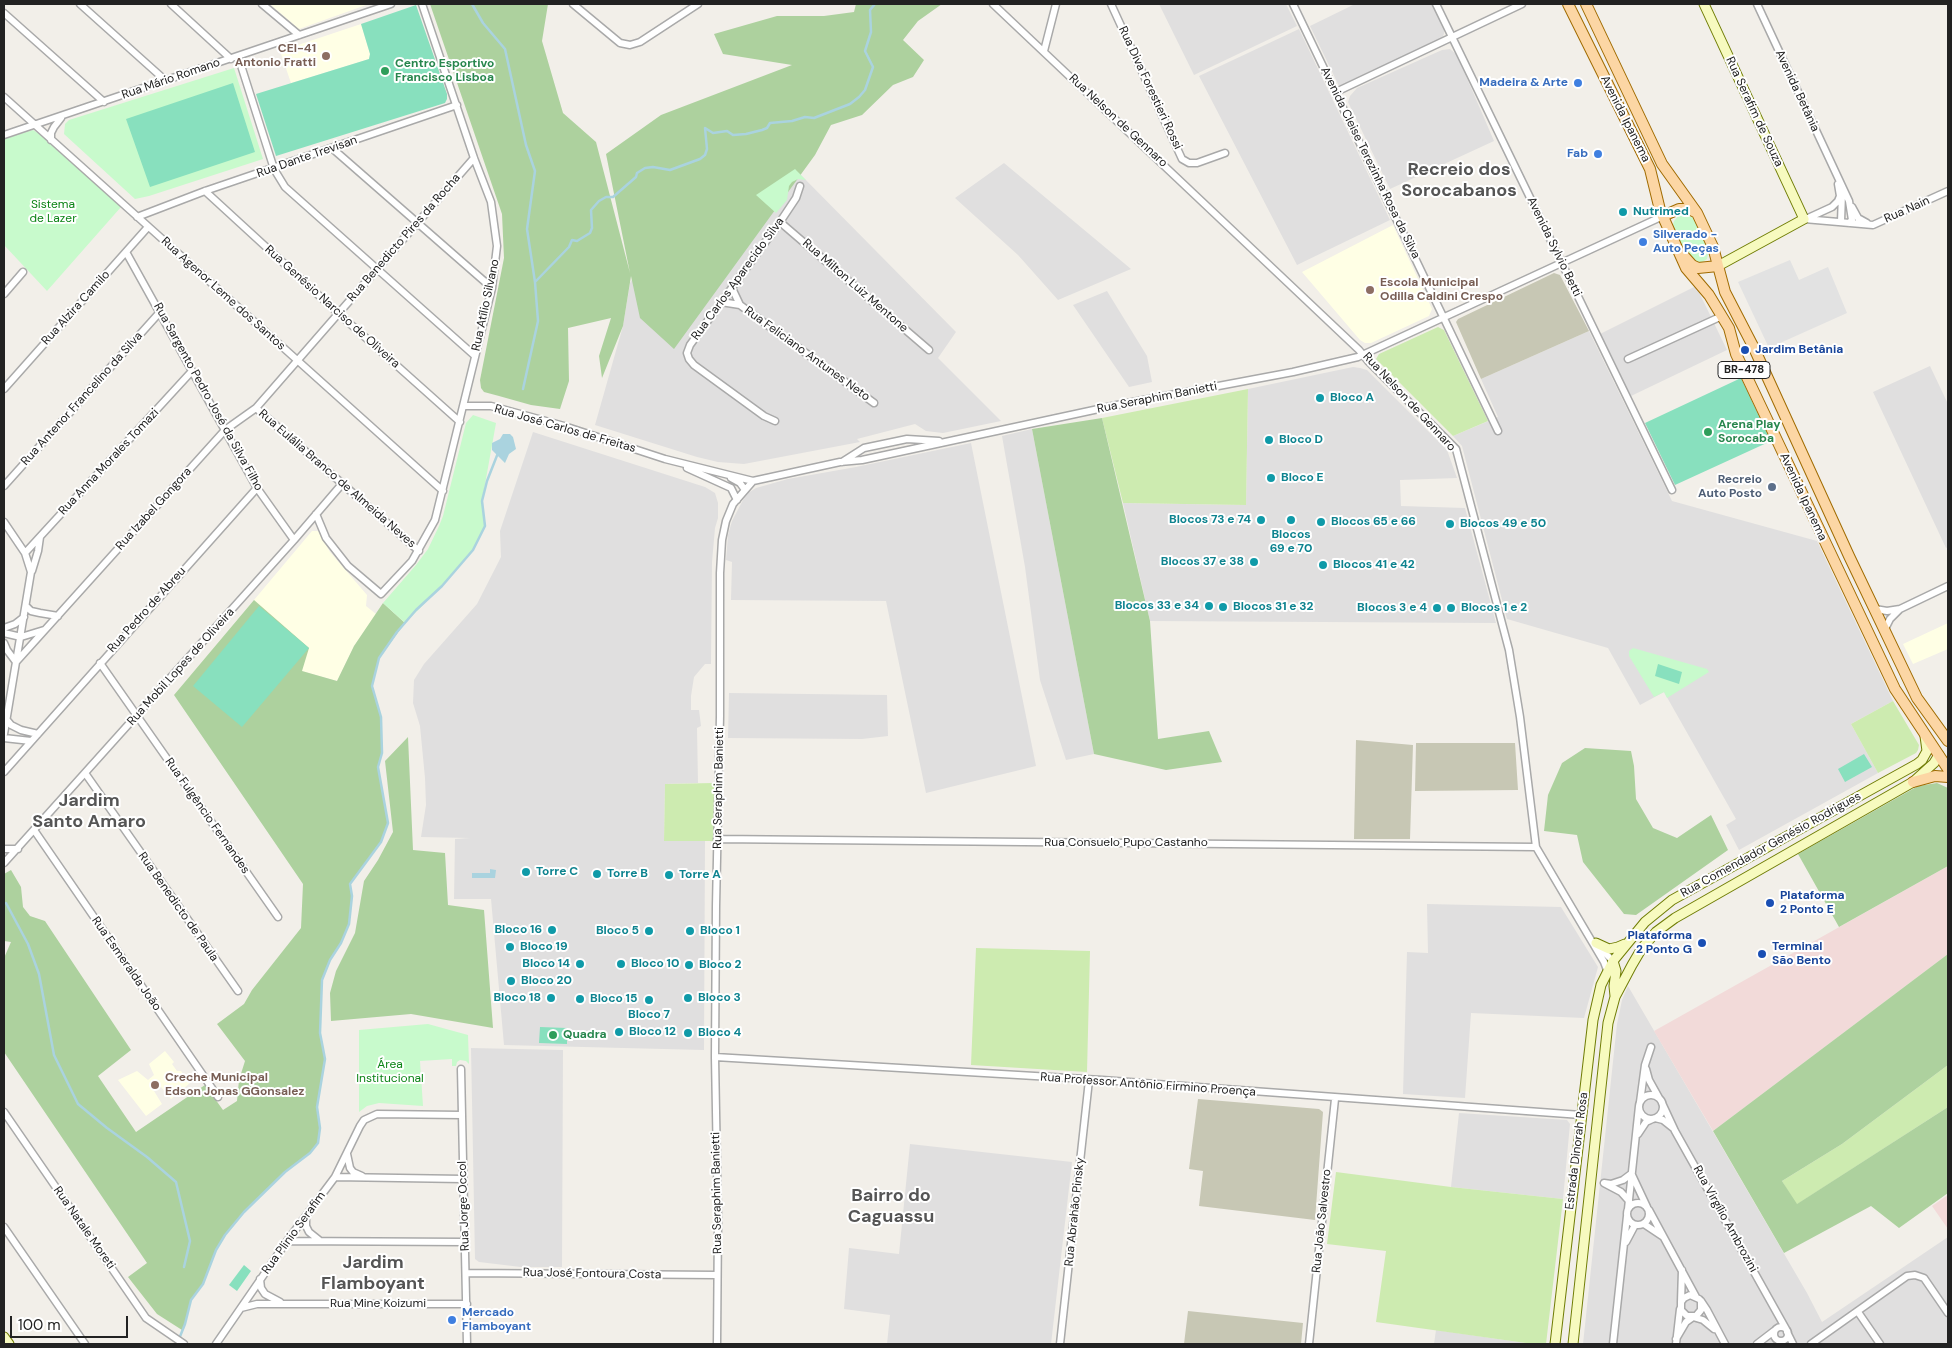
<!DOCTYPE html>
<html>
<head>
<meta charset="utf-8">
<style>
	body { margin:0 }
	#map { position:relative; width:1952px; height:1348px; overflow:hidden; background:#f2efe9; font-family:"DM Sans",sans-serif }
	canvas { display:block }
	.frame { position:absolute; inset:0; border:5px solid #222; pointer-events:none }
	.scale { position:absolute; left:10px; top:1316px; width:118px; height:22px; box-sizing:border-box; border:2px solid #222; border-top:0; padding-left:6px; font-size:15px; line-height:18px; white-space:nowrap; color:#222; -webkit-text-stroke:4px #fff; paint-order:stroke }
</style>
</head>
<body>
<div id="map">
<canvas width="1952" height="1348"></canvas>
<div class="frame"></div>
<div class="scale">100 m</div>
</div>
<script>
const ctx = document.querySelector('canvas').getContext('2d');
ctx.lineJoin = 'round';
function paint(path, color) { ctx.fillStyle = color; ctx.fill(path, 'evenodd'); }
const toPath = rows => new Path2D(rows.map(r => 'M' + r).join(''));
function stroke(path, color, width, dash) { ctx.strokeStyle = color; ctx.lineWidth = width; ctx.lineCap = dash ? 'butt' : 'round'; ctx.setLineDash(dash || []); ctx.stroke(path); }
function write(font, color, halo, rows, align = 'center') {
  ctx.font = font + ' "DM Sans",sans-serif'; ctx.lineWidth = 4; ctx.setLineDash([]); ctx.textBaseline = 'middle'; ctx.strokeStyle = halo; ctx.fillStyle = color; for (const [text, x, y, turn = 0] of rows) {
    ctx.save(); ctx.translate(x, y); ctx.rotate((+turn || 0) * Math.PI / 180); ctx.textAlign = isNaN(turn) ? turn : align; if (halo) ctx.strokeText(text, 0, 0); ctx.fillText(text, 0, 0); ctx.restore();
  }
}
const residential = toPath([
	[1159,4,1286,4,1297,26,1194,75],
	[1355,4,1432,4,1444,29,1444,34,1442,38,1339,86,1310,26],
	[1299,29,1390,220,1297,265,1199,76],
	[1450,49,1457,55,1494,141,1390,189,1348,102,1350,96,1357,88,1442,50],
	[1004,163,1131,269,1058,300,1018,255,955,198],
	[795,169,956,332,938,358,1001,421,943,433,926,431,915,424,857,439,860,442,744,464,718,462,697,457,595,425,623,326,630,283,637,272],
	[1696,286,1727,350,1631,396,1600,334],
	[1107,291,1147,356,1152,382,1129,387,1073,305],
	[1589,331,1672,501,1817,541,1893,701,1851,724,1878,773,1739,850,1726,825,1736,819,1664,692,1640,705,1608,648,1507,619,1462,446,1453,436,1498,417,1481,379],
	[1930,366,1948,404,1948,547,1946,548,1873,392],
	[1353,367,1360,368,1367,370,1447,450,1457,478,1400,480,1401,506,1465,508,1496,623,1150,621,1123,503,1246,505,1248,389],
	[1032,429,1094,754,1066,760,1040,680,1025,567,1002,436],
	[533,432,705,487,715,493,718,503,718,518,715,528,712,562,711,664,705,664,694,677,691,696,691,710,699,710,701,726,697,728,698,783,665,784,664,841,705,841,704,1050,504,1045,491,899,454,899,455,839,470,838,421,837,426,805,425,778,420,726,413,703,414,680,424,664,477,604,501,557,500,531],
	[971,443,1036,766,926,793,886,601,731,600,732,562,726,560,728,535,732,521,743,500,748,493,756,488,788,479,856,467],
	[729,693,887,695,888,736,862,739,728,738],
	[1427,904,1561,907,1598,967,1584,1018,1471,1013,1465,1098,1403,1094,1407,952,1428,953],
	[1628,986,1807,1293,1822,1322,1948,1237,1948,1344,1583,1344,1617,1024,1622,1000],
	[471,1048,563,1050,562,1267,521,1267,479,1262,475,1259],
	[1459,1113,1567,1120,1570,1124,1563,1199,1451,1187],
	[910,1144,1072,1162,1051,1344,887,1344,890,1315,844,1309,849,1248,899,1254],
	[1436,1330,1533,1344,1434,1344]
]);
const commercial = toPath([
	[1948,866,1948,954,1713,1131,1654,1031],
	[1948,1195,1948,1229,1932,1206]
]);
const education = toPath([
	[270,4,369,4,299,29],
	[361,24,370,54,369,59,291,83,280,51],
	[1393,225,1432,309,1429,316,1371,343,1365,343,1360,340,1302,272],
	[312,531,318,531,330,552,367,595,366,606,376,614,354,646,337,681,302,671,254,600],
	[1948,623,1948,649,1913,664,1903,644],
	[165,1051,174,1062,172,1064,177,1071,181,1071,190,1083,171,1099,161,1087,154,1091,162,1104,146,1116,118,1080,137,1071,148,1080,154,1075,149,1064]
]);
const construction = toPath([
	[1554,273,1560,275,1589,331,1481,379,1456,322,1458,319],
	[1356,740,1413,745,1410,839,1354,839],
	[1416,743,1515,743,1518,790,1415,791],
	[1198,1099,1319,1109,1323,1112,1315,1220,1199,1206,1203,1171,1189,1169],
	[1188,1311,1303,1323,1301,1344,1184,1344]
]);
const grass = toPath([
	[1438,327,1444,330,1488,421,1453,436,1376,359,1379,354],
	[1248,389,1246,505,1123,503,1102,418],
	[1893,701,1919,745,1918,750,1916,753,1878,773,1851,724],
	[714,783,714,841,664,841,665,784],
	[976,948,1090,951,1087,1072,971,1065],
	[1948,1065,1948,1107,1796,1205,1782,1181,1842,1144],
	[1336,1172,1451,1187,1563,1199,1546,1344,1533,1344,1376,1322,1386,1251,1327,1244]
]);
const forest = toPath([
	[430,4,548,4,542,41,563,113,596,142,630,273,606,154,661,115,792,65,723,54,714,34,777,16,824,16,854,12,856,4,942,4,918,21,903,40,924,60,913,77,893,85,862,115,831,125,815,155,674,349,640,318,631,276,623,326,602,378,599,356,611,318,568,328,569,381,560,409,531,405,499,396,484,392,481,388,480,380,504,258,502,214],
	[1102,418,1150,621,1158,739,1209,731,1222,762,1166,770,1094,754,1032,429],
	[254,600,309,648,302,671,337,681,354,646,383,603,405,623,379,658,372,686,381,717,382,753,378,767,388,823,381,842,350,884,352,896,349,924,341,943,330,960,322,980,320,1033,325,1059,317,1107,320,1128,318,1143,310,1153,285,1172,244,1212,225,1235,216,1250,203,1284,191,1300,185,1324,182,1330,157,1314,128,1277,147,1263,4,1052,4,958,11,942,4,941,4,874,11,870,21,887,23,907,30,916,45,921,131,1050,98,1076,136,1132,205,1085,223,1110,237,1101,239,1080,245,1061,217,1024,244,1004,252,990,301,928,303,884,174,695],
	[408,737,413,850,445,853,448,905,484,910,493,1028,411,1014,331,1021,330,993,336,971,355,933,364,881,378,860,393,832,385,761],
	[1585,748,1631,751,1634,766,1636,799,1653,828,1677,838,1711,815,1728,850,1636,915,1624,914,1583,862,1577,835,1544,831,1548,795,1562,763],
	[1937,783,1948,788,1948,866,1839,927,1798,854,1918,786],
	[1948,954,1948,1065,1842,1144,1782,1181,1797,1204,1948,1107,1948,1193,1899,1228,1871,1206,1784,1253,1713,1131]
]);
const park = toPath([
	[234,68,263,159,149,196,135,199,64,134,65,124,69,120],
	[33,130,38,133,121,207,47,291,4,245,4,139],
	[795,169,806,180,798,179,792,182,789,186,787,200,776,213,756,195],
	[1685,214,1694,218,1709,248,1707,259,1701,263,1695,261,1688,257,1672,228,1674,221,1679,215],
	[473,415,496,423,482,501,485,526,473,550,442,586,405,623,383,603,416,565,428,549,439,526,443,516,466,423],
	[1633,648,1707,669,1709,672,1667,698,1664,692,1654,697,1629,656,1629,651],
	[428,1024,468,1035,469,1064,466,1061,460,1060,457,1062,456,1066,452,1066,452,1059,420,1061,423,1106,379,1103,367,1106,359,1112,359,1030]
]);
const pitch = toPath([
	[416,5,447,94,447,99,445,103,276,156,256,94,369,59,370,54,361,24],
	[233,83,255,152,150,187,126,119],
	[1741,378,1771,441,1675,485,1645,423],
	[259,606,309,648,242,727,193,686],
	[1658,664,1682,672,1679,684,1655,676],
	[1864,754,1872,767,1845,782,1838,769],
	[540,1027,567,1028,567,1044,539,1043],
	[244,1265,251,1271,237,1291,229,1285]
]);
const parking = toPath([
	[1790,260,1799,280,1828,267,1847,313,1769,348,1738,282]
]);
const water = toPath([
	[503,434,510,434,513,437,516,449,509,454,505,463,492,450,492,443,500,439],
	[490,869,496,870,495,878,472,878,472,873,490,873]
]);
const stream = toPath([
	[472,4,483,23,505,49,526,145,535,171,527,229,535,282,538,321,523,389],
	[535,282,569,247,572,240,577,241,590,233,592,228,591,210,599,201,606,197,613,197,636,177,637,173,645,168,653,167,670,170,700,159,705,155,707,149,705,128,713,133,727,131,733,135,746,134,762,130,767,128,770,123,792,121,805,117,814,118,850,104,859,97,865,90,873,67,865,51,871,32,870,10,875,4],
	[6,903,28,944,39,974,54,1055,78,1104,107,1128,147,1157,176,1182,190,1241,184,1267],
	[177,1344,185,1324,191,1300,203,1284,216,1250,225,1235,244,1212,285,1172,310,1153,318,1143,320,1128,317,1107,325,1059,320,1033,322,980,330,960,341,943,349,924,352,896,350,884,381,842,388,823,378,767,382,753,381,717,372,686,379,658,397,632,416,610,442,586,473,550,485,526,482,501,487,481,498,453]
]);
const street = toPath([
	[80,4,166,81],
	[171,4,231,59],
	[262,4,299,35],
	[573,4,620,43,630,45,640,42,698,4],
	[993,4,1359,350,1368,361,1456,449,1509,650,1520,717,1536,847,1604,962,1607,970],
	[1111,4,1182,159,1189,163,1197,163,1225,153],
	[1293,4,1498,431],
	[1436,4,1672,490],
	[1757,4,1849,201,1852,220,1849,223],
	[4,13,104,102],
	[1044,51,1056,4],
	[238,56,274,169,285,187,475,356],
	[1336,92,1522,4],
	[4,97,443,491],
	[4,135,391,4],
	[51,140,51,133,54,127,61,118],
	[333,149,492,288],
	[205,191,338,313,460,422],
	[1852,207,1858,218,1867,223],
	[137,217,205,191,457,105],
	[1808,218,1832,207,1838,201,1840,196,1838,184],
	[1804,219,1873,225,1948,191],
	[780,222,929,350],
	[1841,222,1842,193],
	[126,252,257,488,294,540],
	[732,288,740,305],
	[4,294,23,272],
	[721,302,740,305,874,403],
	[1628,359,1722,316],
	[4,389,148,227],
	[464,406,491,406,564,426,665,459,753,481],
	[256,408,419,551],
	[775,421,764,416,694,365,689,359,687,353,690,345,780,222,796,198,800,186],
	[842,462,864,448,907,439,939,441],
	[687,468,731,488,737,500],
	[731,478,740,483,745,490],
	[4,486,160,312],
	[316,514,326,538,348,566,381,594,412,561,435,520,492,288,497,246,491,202,474,158,422,4],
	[4,522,25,553,31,572,4,734],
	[25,553,192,371],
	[32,571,38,551,40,537],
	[26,606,31,611,40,613,58,616],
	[1875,609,1887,611,1900,609,1948,586],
	[4,628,15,624,24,617],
	[1885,629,1890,619,1899,610],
	[4,633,21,637,44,630],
	[4,643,7,650,16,662,225,430,256,408,474,158],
	[100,663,278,917],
	[6,719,11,725,21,730,38,734],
	[4,738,31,741],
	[4,772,257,488],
	[85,773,238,991],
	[34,830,218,1097],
	[717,839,1536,847],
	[4,849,18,849],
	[4,863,294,540,342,484],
	[1598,946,1613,961],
	[715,1057,1102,1080,1581,1115],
	[461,1069,467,1344],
	[1646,1069,1649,1080,1659,1098],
	'1639 1107a12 12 0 1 1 24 0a12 12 0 1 1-24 0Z',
	[1640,1102,1645,1065,1651,1047],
	[1662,1103,1675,1131,1786,1329],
	[4,1112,146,1318,184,1344],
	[1638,1134,1646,1122,1655,1118,1663,1120,1673,1128],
	[347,1154,350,1168,353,1172,362,1176],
	[1632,1175,1647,1207],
	[335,1177,463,1179],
	[1629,1201,1621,1192,1604,1183,1611,1184,1623,1180,1631,1174],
	'1627 1214a11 11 0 1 1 22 0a11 11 0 1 1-22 0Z',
	[1628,1209,1639,1106],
	[1649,1210,1696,1297],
	[306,1216,306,1226,309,1232,319,1240],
	[1644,1224,1662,1236],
	[4,1227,85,1344],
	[287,1241,465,1242],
	[1626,1242,1635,1225],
	[467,1273,717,1275],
	[260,1279,261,1288,265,1294,280,1302],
	[1701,1301,1701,1310,1696,1316,1687,1316,1681,1310,1681,1302,1684,1298,1690,1295,1699,1299,1701,1301,1707,1310,1725,1344],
	[1681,1302,1682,1270],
	[241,1308,257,1304,467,1304],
	[1858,1312,1880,1344],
	'1774 1334a7 7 0 1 1 14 0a7 7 0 1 1-14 0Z',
	[1787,1332,1793,1344],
	[1676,1339,1686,1322,1693,1317,1703,1320,1714,1329],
	[216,1344,287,1241,335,1177,360,1126,364,1120,377,1114,462,1115],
	[717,1344,718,1221,715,1057,716,906,720,716,720,573,722,540,726,521,733,504,753,481,840,462,862,460,1117,405,1293,372,1358,357,1663,216],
	[1060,1344,1089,1080],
	[1309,1344,1335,1099],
	[1613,1344,1627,1216],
	[1676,1344,1680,1309],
	[1757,1344,1774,1331],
	[1811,1344,1907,1276,1915,1275,1924,1278,1948,1313]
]);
const secondary = toPath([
	[1704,4,1804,219,1718,266],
	[1596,943,1609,949,1618,947,1625,944],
	[1613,961,1616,971,1614,986,1615,996],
	[4,1337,9,1344],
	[1555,1344,1593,1020,1601,985,1613,961,1645,922,1672,900,1917,764,1922,760,1927,751,1925,736],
	[1573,1344,1608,1023,1615,997,1632,965,1642,948,1656,932,1675,918,1913,782,1934,763,1939,755]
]);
const primary = toPath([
	[1568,4,1650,169,1660,210,1686,268,1709,295,1729,328,1736,354,1895,689,1948,769],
	[1586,4,1662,164,1697,213,1713,247,1725,292,1754,348,1849,556,1917,698,1948,741],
	[1663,216,1679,209,1689,209,1697,213],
	[1684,256,1692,265,1698,268,1718,266],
	[1913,782,1935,776,1948,777]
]);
const markers = [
	[326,56,5,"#8d6e63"],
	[385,71,5,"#2e9e5b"],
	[1578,83,5,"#3f7fe0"],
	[1598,154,5,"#3f7fe0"],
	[1623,212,5,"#0f9aa8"],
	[1643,242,5,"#3f7fe0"],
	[1370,290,5,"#8d6e63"],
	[1745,350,5,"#1a4fb4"],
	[1320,398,5,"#0f9aa8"],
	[1708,432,5,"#2e9e5b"],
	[1269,440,5,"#0f9aa8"],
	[1271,478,5,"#0f9aa8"],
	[1772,487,5,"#5c6f8a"],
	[1261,520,5,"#0f9aa8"],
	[1291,520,5,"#0f9aa8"],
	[1321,522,5,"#0f9aa8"],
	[1450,524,5,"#0f9aa8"],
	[1254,562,5,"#0f9aa8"],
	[1323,565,5,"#0f9aa8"],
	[1209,606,5,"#0f9aa8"],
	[1223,607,5,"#0f9aa8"],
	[1437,608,5,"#0f9aa8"],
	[1451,608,5,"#0f9aa8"],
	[526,872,5,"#0f9aa8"],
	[597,874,5,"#0f9aa8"],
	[669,875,5,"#0f9aa8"],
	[1770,903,5,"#1a4fb4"],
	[552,930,5,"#0f9aa8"],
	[649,931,5,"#0f9aa8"],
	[690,931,5,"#0f9aa8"],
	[1702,943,5,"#1a4fb4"],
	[510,947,5,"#0f9aa8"],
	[1762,954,5,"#1a4fb4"],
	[580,964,5,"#0f9aa8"],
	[621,964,5,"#0f9aa8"],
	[689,965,5,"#0f9aa8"],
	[511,981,5,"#0f9aa8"],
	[551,998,5,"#0f9aa8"],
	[688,998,5,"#0f9aa8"],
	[580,999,5,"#0f9aa8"],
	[649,1000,5,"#0f9aa8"],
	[619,1032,5,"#0f9aa8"],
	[688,1033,5,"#0f9aa8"],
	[553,1035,5,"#2e9e5b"],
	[155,1085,5,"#8d6e63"],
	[452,1320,5,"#3f7fe0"]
];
const shields = [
	[1744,370,52]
];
const shieldNames = [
	["BR-478",1744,370]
];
const educationNames = [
	["CEI-41",316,49,"right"],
	["Antonio Fratti",316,63,"right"],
	["Escola Municipal",1380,283],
	["Odilla Caldini Crespo",1380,297],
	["Creche Municipal",165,1078],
	["Edson Jonas GGonsalez",165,1092]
];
const leisureNames = [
	["Centro Esportivo",395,64],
	["Francisco Lisboa",395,78],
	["Arena Play",1718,425],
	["Sorocaba",1718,439],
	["Quadra",563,1035]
];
const streetNames = [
	["Rua Mário Romano",171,79,-19],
	["Rua Diva Forestieri Rossi",1150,88,65],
	["Avenida Betânia",1797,91,65],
	["Rua Serafim de Souza",1754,112,65],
	["Avenida Ipanema",1625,119,63],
	["Rua Nelson de Gennaro",1118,121,43],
	["Rua Dante Trevisan",307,157,-19],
	["Avenida Cleise Terezinha Rosa da Silva",1370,163,64],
	["Rua Nain",1907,210,-24],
	["Rua Benedicto Pires da Rocha",404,238,-49],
	["Avenida Sylvio Betti",1554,247,64],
	["Rua Carlos Aparecido Silva",738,279,-54],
	["Rua Milton Luiz Mentone",855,286,41],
	["Rua Agenor Leme dos Santos",223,294,42],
	["Rua Atílio Silvano",486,305,-78],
	["Rua Genésio Narciso de Oliveira",332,307,42],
	["Rua Alzira Camilo",76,308,-48],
	["Rua Feliciano Antunes Neto",807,354,36],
	["Rua Sargento Pedro José da Silva Filho",208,397,61],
	["Rua Seraphim Banietti",1157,398,-11],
	["Rua Antenor Francelino da Silva",82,399,-48],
	["Rua Nelson de Gennaro",1409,402,47],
	["Rua José Carlos de Freitas",565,429,16],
	["Rua Anna Morales Tomazi",109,462,-47],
	["Rua Eulália Branco de Almeida Neves",337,479,41],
	["Avenida Ipanema",1803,497,65],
	["Rua Izabel Gongora",154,509,-48],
	["Rua Pedro de Abreu",147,610,-48],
	["Rua Mobil Lopes de Oliveira",181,667,-48],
	["Rua Seraphim Banietti",719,788,-89],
	["Rua Fulgêncio Fernandes",207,816,55],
	["Rua Consuelo Pupo Castanho",1126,843],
	["Rua Comendador Genésio Rodrigues",1771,845,-29],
	["Rua Benedicto de Paula",178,907,55],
	["Rua Esmeralda João",126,964,55],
	["Rua Professor Antônio Firmino Proença",1148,1085,4],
	["Estrada Dinorah Rosa",1577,1151,-83],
	["Rua Seraphim Banietti",717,1193,-91],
	["Rua Jorge Occol",464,1206,-92],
	["Rua Abrahão Pinsky",1075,1212,-84],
	["Rua Virgílio Ambrozini",1725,1219,61],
	["Rua João Salvestro",1322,1221,-84],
	["Rua Natale Moreti",84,1228,55],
	["Rua Plinio Serafim",294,1233,-54],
	["Rua José Fontoura Costa",592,1274,1],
	["Rua Mine Koizumi",378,1304]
];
const shopNames = [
	["Madeira & Arte",1568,83],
	["Fab",1588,154],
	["Silverado -",1653,235,"left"],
	["Auto Peças",1653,249,"left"],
	["Mercado",462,1313,"left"],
	["Flamboyant",462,1327,"left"]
];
const parkNames = [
	["Sistema",53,205],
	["de Lazer",53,219],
	["Área",390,1065],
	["Institucional",390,1079]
];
const cultureNames = [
	["Nutrimed",1633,212],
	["Bloco A",1330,398],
	["Bloco D",1279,440],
	["Bloco E",1281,478],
	["Blocos 73 e 74",1251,520,"right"],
	["Blocos 65 e 66",1331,522],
	["Blocos 49 e 50",1460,524],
	["Blocos",1291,535,"center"],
	["69 e 70",1291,549,"center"],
	["Blocos 37 e 38",1244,562,"right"],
	["Blocos 41 e 42",1333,565],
	["Blocos 33 e 34",1199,606,"right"],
	["Blocos 31 e 32",1233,607],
	["Blocos 3 e 4",1427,608,"right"],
	["Blocos 1 e 2",1461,608],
	["Torre C",536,872],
	["Torre B",607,874],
	["Torre A",679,875],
	["Bloco 16",542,930,"right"],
	["Bloco 5",639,931,"right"],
	["Bloco 1",700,931],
	["Bloco 19",520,947],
	["Bloco 14",570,964,"right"],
	["Bloco 10",631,964],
	["Bloco 2",699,965],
	["Bloco 20",521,981],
	["Bloco 18",541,998,"right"],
	["Bloco 3",698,998],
	["Bloco 15",590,999],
	["Bloco 7",649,1015,"center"],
	["Bloco 12",629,1032],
	["Bloco 4",698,1033]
];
const transitNames = [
	["Jardim Betânia",1755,350],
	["Plataforma",1780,896],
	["2 Ponto E",1780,910],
	["Plataforma",1692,936,"right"],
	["2 Ponto G",1692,950,"right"],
	["Terminal",1772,947],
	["São Bento",1772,961]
];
const serviceNames = [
	["Recreio",1762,480],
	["Auto Posto",1762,494]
];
const districtNames = [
	["Recreio dos",1459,170],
	["Sorocabanos",1459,191],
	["Jardim",89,801],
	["Santo Amaro",89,822],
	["Bairro do",891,1196],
	["Caguassu",891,1217],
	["Jardim",373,1263],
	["Flamboyant",373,1284]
];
paint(residential, '#e0dfdf');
paint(commercial, '#f2dad9');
paint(education, '#ffffe5');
paint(construction, '#c7c7b4');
paint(grass, '#cdebb0');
paint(forest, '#add19e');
paint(park, '#c8facc');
paint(pitch, '#88e0be');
paint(parking, '#e2e2e2');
paint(water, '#aad3df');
stroke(stream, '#aad3df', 2.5);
stroke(street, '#a9a9a9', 9);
stroke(secondary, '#707d05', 11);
stroke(primary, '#a06b00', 12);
stroke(street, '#fff', 6);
stroke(secondary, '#f7fabf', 9);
stroke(primary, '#fcd6a4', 10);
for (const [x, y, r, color] of markers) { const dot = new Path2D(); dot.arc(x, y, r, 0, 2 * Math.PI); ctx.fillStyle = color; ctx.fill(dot); stroke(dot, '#fff', 2); }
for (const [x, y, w] of shields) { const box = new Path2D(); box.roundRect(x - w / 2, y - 8.5, w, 17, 4); ctx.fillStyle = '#fff'; ctx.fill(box); stroke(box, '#222', 1); }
write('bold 11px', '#222', null, shieldNames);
write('bold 12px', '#785e54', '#fff', educationNames, 'left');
write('bold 12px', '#27864d', '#fff', leisureNames, 'left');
write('12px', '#222', '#fff', streetNames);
write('bold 12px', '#366cbe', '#fff', shopNames, 'right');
write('12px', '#0c8416', '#fff', parkNames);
write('bold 12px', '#0d838f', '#fff', cultureNames, 'left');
write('bold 12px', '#164399', '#fff', transitNames, 'left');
write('bold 12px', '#4e5e75', '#fff', serviceNames, 'right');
write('bold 18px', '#555', '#fff', districtNames);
</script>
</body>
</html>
